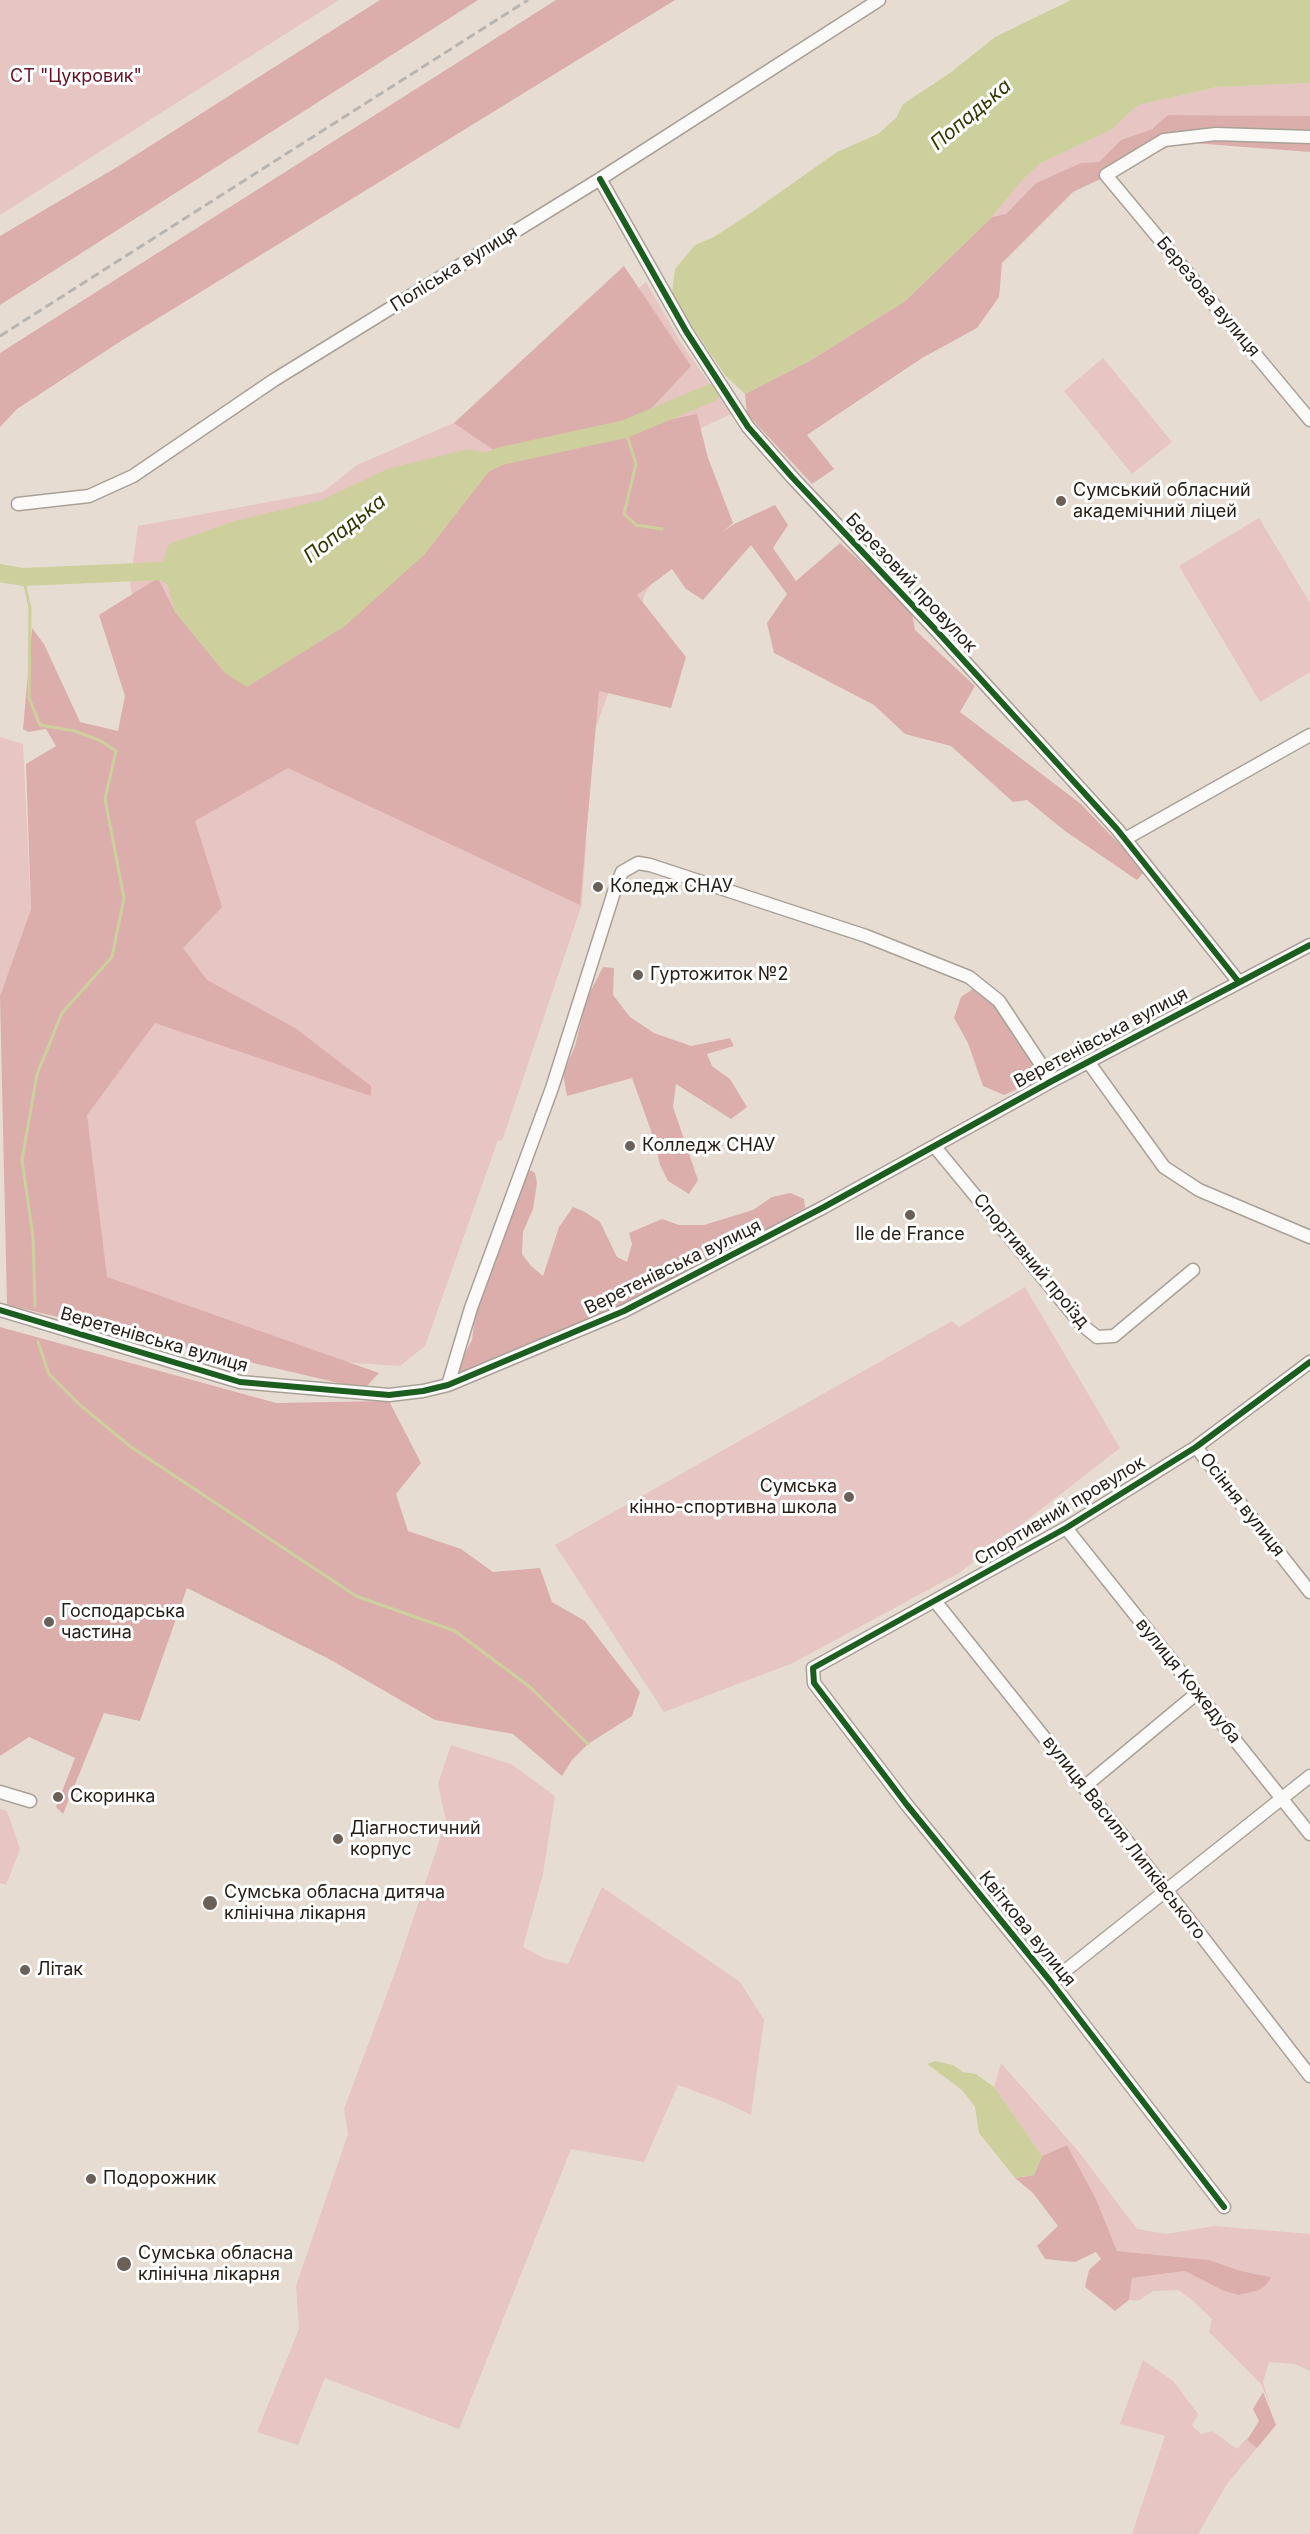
<!DOCTYPE html>
<html>
<head>
<meta charset="utf-8">
<style>
	body { margin:0 }
	canvas { display:block; background:#e7dcd1 }
</style>
</head>
<body>
<canvas width="1310" height="2534"></canvas>
<script>
const ctx = document.querySelector('canvas').getContext('2d');
ctx.lineJoin = 'round';
function paint(path, color) { ctx.fillStyle = color; ctx.fill(path, 'evenodd'); }
const toPath = rows => new Path2D(rows.map(r => 'M' + r).join(''));
function stroke(path, color, width, dash) { ctx.strokeStyle = color; ctx.lineWidth = width; ctx.lineCap = dash ? 'butt' : 'round'; ctx.setLineDash(dash || []); ctx.stroke(path); }
function write(font, color, halo, rows, align = 'center') {
  ctx.font = font + ' Inter,sans-serif'; ctx.lineWidth = 6; ctx.setLineDash([]); ctx.textBaseline = 'middle'; ctx.strokeStyle = halo; ctx.fillStyle = color; for (const [text, x, y, turn = 0] of rows) {
    ctx.save(); ctx.translate(x, y); ctx.rotate((+turn || 0) * Math.PI / 180); ctx.textAlign = isNaN(turn) ? turn : align; if (halo) ctx.strokeText(text, 0, 0); ctx.fillText(text, 0, 0); ctx.restore();
  }
}
const green = toPath([
	[0,0,339,0,0,215],
	[1310,83,1310,116,1168,115,1152,129,1121,140,1099,162,1081,163,1036,183,1006,214,992,217,1023,179,1041,163,1111,130,1138,105,1217,87],
	[646,282,681,343,731,414,665,445,661,567,645,594,568,802,586,844,582,904,502,1141,498,1140,425,1346,400,1366,197,1352,32,1295,113,974,136,616,130,584,138,526,323,492,357,465,502,402],
	[1103,358,1172,442,1132,474,1064,391],
	[1259,518,1310,603,1310,672,1260,702,1179,566],
	[0,737,23,744,31,909,0,996],
	[1025,1287,1120,1448,959,1573,793,1663,664,1712,555,1545,952,1321,959,1327],
	[451,1745,511,1764,555,1796,543,1874,523,1947,546,1959,568,1964,602,1887,740,1982,764,2020,751,2115,724,2102,678,2085,644,2162,571,2149,459,2429,325,2378,298,2445,257,2432,299,2329,296,2286,348,2134,344,2109,397,1967,446,1821,438,1784],
	[0,1809,7,1811,20,1849,6,1885,0,1883],
	[1001,2063,1079,2152,1137,2229,1166,2234,1214,2226,1310,2234,1310,2371,1295,2364,1269,2362,1263,2382,1271,2408,1261,2384,1209,2332,1212,2319,1191,2299,1178,2290,1153,2291,1138,2301,1129,2300,1132,2278,1185,2271,1222,2290,1271,2277,1241,2271,1209,2260,1117,2251,1096,2199,1067,2145,1042,2156,994,2087],
	[1143,2360,1173,2381,1198,2414,1192,2426,1201,2434,1212,2431,1237,2449,1248,2437,1247,2440,1257,2448,1227,2484,1198,2534,1132,2534,1165,2436,1120,2424]
]);
const forest = toPath([
	[380,0,478,0,0,305,0,236,117,167],
	[556,0,675,0,121,341,17,409,0,427,0,353],
	[1168,115,1310,116,1310,152,1179,142,1073,192,1002,263,999,297,977,328,922,358,807,435,834,469,812,484,747,414,745,394,811,360,905,301,992,217,1006,214,1036,183,1081,163,1099,162,1121,140,1152,129],
	[624,266,691,366,634,427,697,414,708,458,733,523,721,533,734,524,775,505,788,525,773,548,796,581,840,543,911,608,915,630,975,686,960,712,1081,804,1145,871,1137,880,1065,831,1027,800,1013,802,951,746,905,734,874,705,774,653,767,623,787,594,751,545,703,600,686,589,672,569,637,595,686,657,671,708,599,691,580,905,288,768,195,821,222,907,183,948,207,980,295,1028,371,1086,371,1096,155,1023,87,1115,107,1277,379,1373,364,1389,7,1305,0,996,31,909,26,764,56,746,46,729,28,732,23,729,32,628,44,644,80,722,118,731,125,696,99,615,158,578,175,612,225,673,424,555,501,455,454,423],
	[603,967,614,968,613,995,630,1017,654,1033,691,1046,730,1038,734,1046,707,1054,712,1066,730,1079,747,1107,731,1119,676,1084,673,1107,698,1180,689,1194,668,1181,660,1165,654,1139,632,1078,567,1096,563,1074,575,1046,587,998],
	[974,988,996,1003,1037,1072,1020,1088,1004,1095,983,1086,968,1043,954,1018,961,997],
	[526,1168,535,1173,537,1183,533,1209,523,1232,522,1254,531,1266,543,1276,559,1227,573,1207,585,1212,600,1222,617,1257,627,1262,632,1244,629,1233,662,1219,679,1225,704,1225,753,1210,772,1197,790,1193,804,1199,805,1208,595,1321,451,1379,472,1340,476,1307],
	[0,1327,276,1403,389,1401,421,1463,396,1494,408,1531,461,1549,493,1572,540,1568,552,1602,585,1621,640,1692,632,1716,588,1744,572,1760,562,1776,513,1734,435,1720,329,1659,187,1588,140,1721,104,1713,63,1814,56,1807,75,1758,29,1737,0,1756],
	[1067,2145,1096,2199,1117,2251,1209,2260,1241,2271,1271,2277,1266,2285,1259,2290,1239,2295,1222,2290,1185,2271,1132,2278,1129,2300,1115,2311,1085,2287,1089,2270,1101,2259,1096,2252,1075,2262,1045,2259,1037,2246,1058,2226,1033,2193,1015,2178,1034,2175,1042,2156],
	[1263,2392,1276,2425,1257,2448,1247,2440,1259,2421,1253,2409]
]);
const water = toPath([
	[1071,0,1310,0,1310,83,1217,87,1138,105,1111,130,1041,163,1023,179,992,217,905,301,811,360,745,394,725,375,681,310,672,293,675,269,695,245,714,237,752,212,837,152,878,134,896,118,903,104,950,73,995,37],
	[468,449,501,456,424,555,345,626,247,687,225,673,175,612,162,564,169,544,235,521,322,500,387,469],
	[935,2061,953,2065,963,2072,976,2074,994,2087,1042,2156,1034,2175,1015,2178,979,2133,975,2107,962,2090,927,2064]
]);
const stream = toPath([
	[625,429,636,464,624,514,636,525,662,529],
	[23,577,30,608,29,698,40,725,75,731,101,741,116,751,105,799,124,898,112,957,62,1013,37,1074,22,1160,33,1237,35,1306],
	[38,1342,49,1374,80,1405,131,1447,356,1596,455,1631,530,1687,588,1744]
]);
const river = toPath([
	[479,466,501,456,625,429,711,393],
	[0,573,23,577,161,571,184,584]
]);
const minor = toPath([
	[1310,137,1216,134,1164,140,1106,175,1310,420],
	[600,179,686,331,748,427,792,477,935,629,1117,829,1238,981],
	[18,504,89,496,133,476,274,380,600,179,879,0],
	[1125,839,1310,735],
	[1089,1063,1164,1167,1199,1190,1310,1237],
	[935,1147,1081,1324,1097,1337,1114,1336,1193,1270],
	[0,1310,240,1382,389,1395,423,1391,448,1385,624,1311,824,1207,1052,1081,1310,945],
	[448,1385,471,1308,552,1088,614,892,622,872,638,863,650,865,866,936,969,977,999,1001,1052,1081],
	[1196,1447,1310,1592],
	[1066,1528,1310,1834],
	[935,1601,1166,1890,1310,2076],
	[1084,1787,1196,1694],
	[0,1792,30,1801],
	[1051,1982,1310,1776],
	[1224,2207,1051,1982,907,1805,814,1683,813,1668,1066,1528,1196,1447,1310,1362]
]);
const rail = toPath([
	[0,336,528,0]
]);
const cycleway = toPath([
	[600,179,686,331,748,427,792,477,935,629,1117,829,1238,981],
	[0,1310,240,1382,389,1395,423,1391,448,1385,624,1311,824,1207,1052,1081,1310,945],
	[1224,2207,1051,1982,907,1805,814,1683,813,1668,1066,1528,1196,1447,1310,1362]
]);
const markers = [
	[1061,501,6,"#6a6058"],
	[598,887,6,"#6a6058"],
	[638,975,6,"#6a6058"],
	[630,1146,6,"#6a6058"],
	[910,1215,6,"#6a6058"],
	[849,1497,6,"#6a6058"],
	[49,1622,6,"#6a6058"],
	[58,1797,6,"#6a6058"],
	[338,1839,6,"#6a6058"],
	[210,1903,8,"#6a6058"],
	[25,1970,6,"#6a6058"],
	[91,2179,6,"#6a6058"],
	[124,2264,8,"#6a6058"]
];
const parkNames = [
	["СТ \"Цукровик\"",76,77]
];
const streetNames = [
	["Поліська вулиця",454,269,-32],
	["Березова вулиця",1208,297,50],
	["Березовий провулок",911,583,47],
	["Веретенівська вулиця",1101,1038,-28],
	["Спортивний проїзд",1031,1261,50],
	["Веретенівська вулиця",673,1267,-26],
	["Веретенівська вулиця",154,1340,16],
	["Осіння вулиця",1242,1505,52],
	["Спортивний провулок",1060,1511,-31],
	["вулиця Кожедуба",1188,1681,51],
	["вулиця Василя Липківського",1124,1838,52],
	["Квіткова вулиця",1027,1929,51]
];
const poiNames = [
	["Сумський обласний",1073,491],
	["академічний ліцей",1073,512],
	["Коледж СНАУ",610,887],
	["Гуртожиток №2",650,975],
	["Колледж СНАУ",642,1146],
	["Ile de France",910,1235,"center"],
	["Сумська",837,1487,"right"],
	["кінно-спортивна школа",837,1508,"right"],
	["Господарська",61,1612],
	["частина",61,1633],
	["Скоринка",70,1797],
	["Діагностичний",350,1829],
	["корпус",350,1850],
	["Сумська обласна дитяча",224,1893],
	["клінічна лікарня",224,1914],
	["Літак",37,1970],
	["Подорожник",103,2179],
	["Сумська обласна",138,2254],
	["клінічна лікарня",138,2275]
];
const waterNames = [
	["Попадька",971,115,-40],
	["Попадька",345,529,-38]
];
paint(green, '#e7c5c2');
paint(forest, '#dbaeac');
paint(water, '#cdd09d');
stroke(stream, '#cdd09d', 3);
stroke(river, '#cdd09d', 18);
stroke(minor, '#a9a198', 15);
stroke(minor, '#fbfaf8', 12);
stroke(rail, '#b7b5b2', 3, [9, 4.5]);
stroke(cycleway, '#1b5e20', 6);
for (const [x, y, r, color] of markers) { const dot = new Path2D(); dot.arc(x, y, r, 0, 2 * Math.PI); ctx.fillStyle = color; ctx.fill(dot); stroke(dot, '#fff', 2); }
write('18px', '#691224', '#fff', parkNames);
write('18px', '#261e17', '#fff', streetNames);
write('18px', '#261e17', '#fff', poiNames, 'left');
write('italic 20px', '#343802', '#fff', waterNames);
</script>
</body>
</html>
